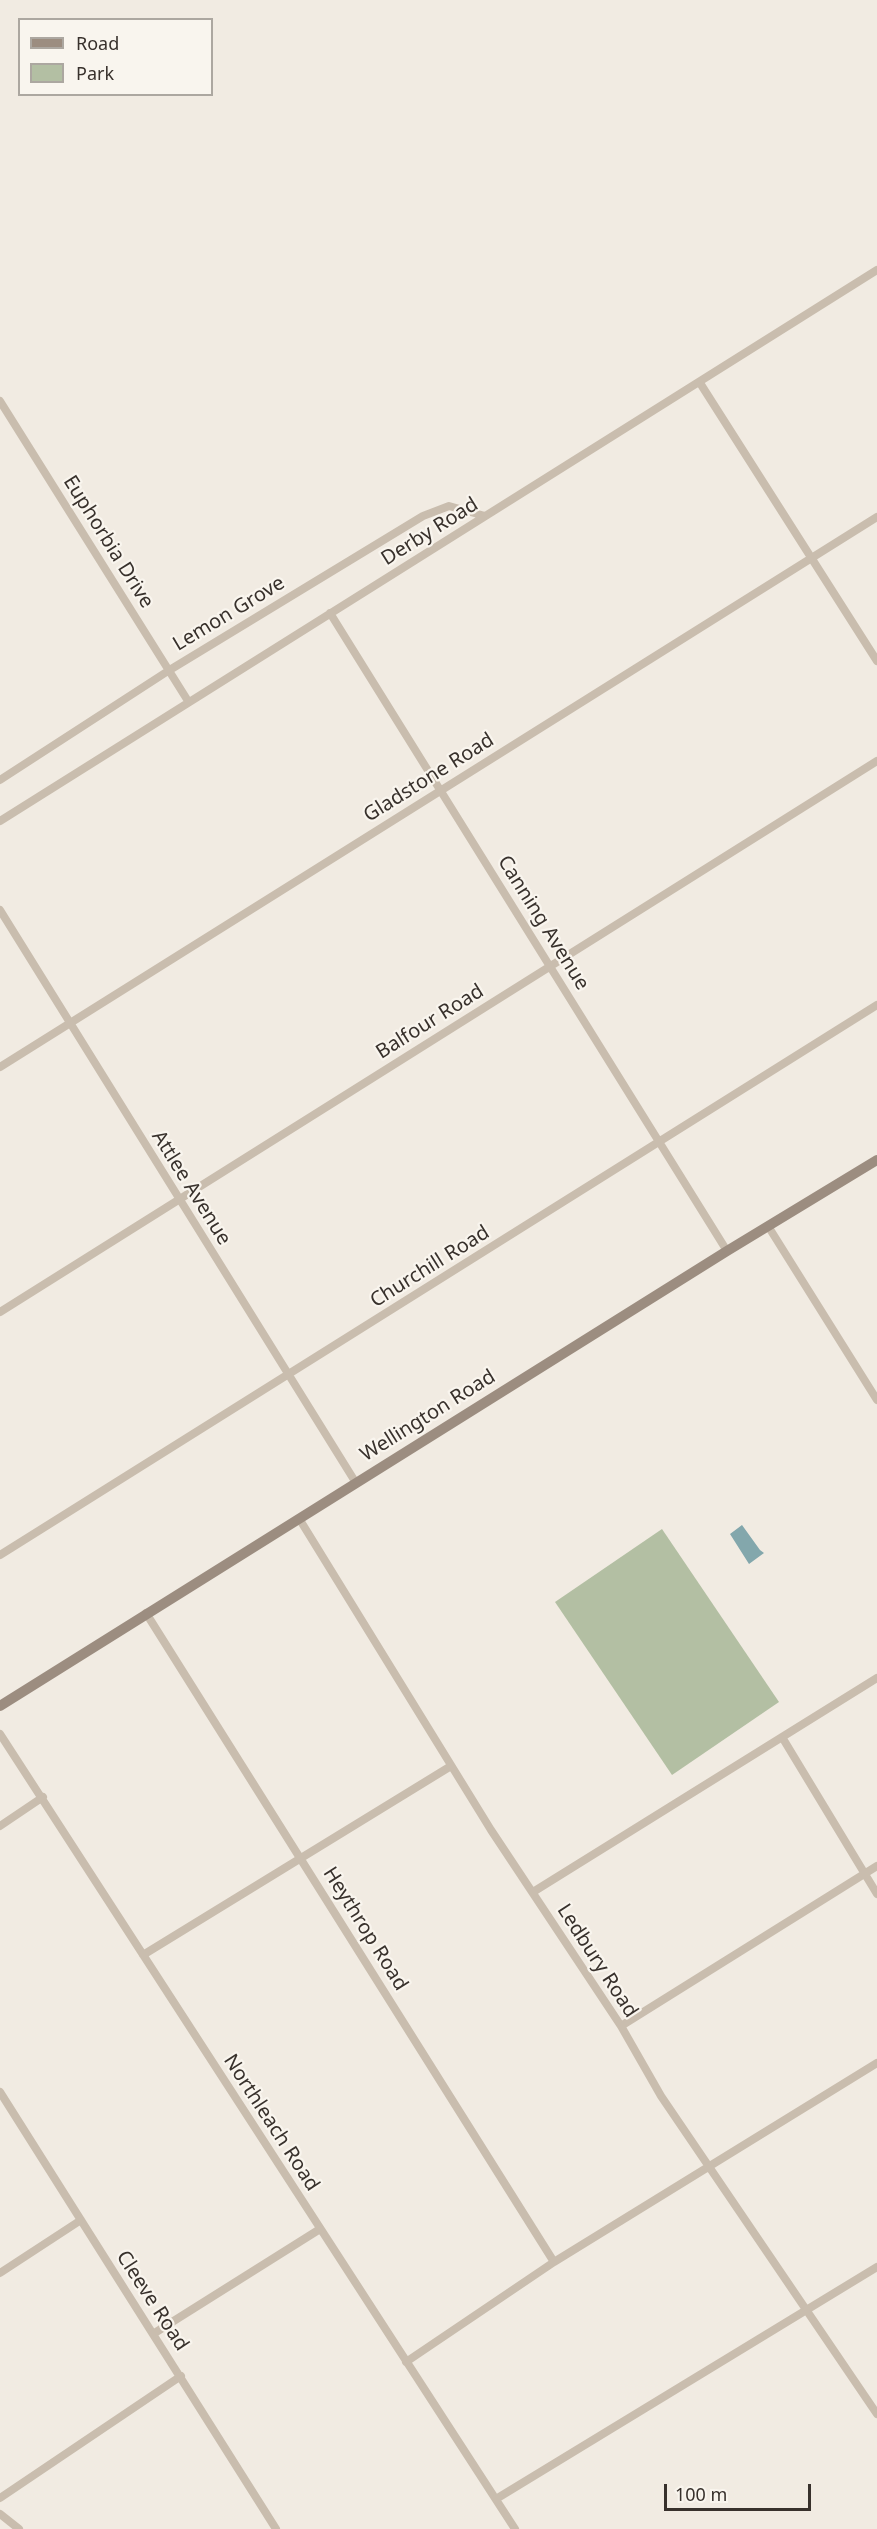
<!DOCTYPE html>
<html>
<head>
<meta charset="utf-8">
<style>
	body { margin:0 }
	#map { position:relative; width:877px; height:2529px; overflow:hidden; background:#f1ebe2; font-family:"Noto Sans",sans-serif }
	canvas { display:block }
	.legend { position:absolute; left:18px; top:18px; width:195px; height:78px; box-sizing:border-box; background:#f9f5ee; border:2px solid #aca7a0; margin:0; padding:8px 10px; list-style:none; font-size:18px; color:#38312c }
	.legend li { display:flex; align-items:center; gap:12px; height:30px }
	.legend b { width:30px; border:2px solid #aca7a0 }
	.scale { position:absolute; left:664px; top:2484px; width:147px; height:27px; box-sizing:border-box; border:3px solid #38312c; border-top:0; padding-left:8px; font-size:18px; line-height:21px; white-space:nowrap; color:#38312c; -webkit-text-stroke:4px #f9f5ee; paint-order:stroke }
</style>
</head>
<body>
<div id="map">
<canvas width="877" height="2529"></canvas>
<ul class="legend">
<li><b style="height:8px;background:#9c8d80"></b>Road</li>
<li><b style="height:16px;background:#b3bfa3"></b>Park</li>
</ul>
<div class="scale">100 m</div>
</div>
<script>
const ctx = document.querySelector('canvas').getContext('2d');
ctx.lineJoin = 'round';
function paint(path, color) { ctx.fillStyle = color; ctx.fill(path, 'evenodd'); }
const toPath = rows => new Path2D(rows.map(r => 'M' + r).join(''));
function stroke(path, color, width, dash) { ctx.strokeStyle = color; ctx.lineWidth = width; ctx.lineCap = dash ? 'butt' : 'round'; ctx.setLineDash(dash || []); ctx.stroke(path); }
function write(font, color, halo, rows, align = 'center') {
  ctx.font = font + ' "Noto Sans",sans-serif'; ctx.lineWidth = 4.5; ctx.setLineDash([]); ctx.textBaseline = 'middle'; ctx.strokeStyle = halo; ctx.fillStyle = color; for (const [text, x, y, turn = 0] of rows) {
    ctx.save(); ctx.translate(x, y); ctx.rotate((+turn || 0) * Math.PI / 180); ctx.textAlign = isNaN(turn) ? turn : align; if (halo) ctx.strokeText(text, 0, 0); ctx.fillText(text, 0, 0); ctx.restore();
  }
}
const green = toPath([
	[662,1529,779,1702,672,1775,555,1602]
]);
const water = toPath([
	[742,1525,760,1550,764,1553,749,1564,730,1534]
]);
const minor = toPath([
	[700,383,877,661],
	[0,401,188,701],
	[330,613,727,1251],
	[0,780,168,671,423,516,449,506,485,516],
	[0,821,877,270],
	[0,910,356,1483],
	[0,1067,877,517],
	[768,1226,877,1400],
	[0,1312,877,761],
	[300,1520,491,1830,621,2026,661,2096,877,2414],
	[0,1555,877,1005],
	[146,1613,554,2262],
	[0,1734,515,2529],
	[782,1737,877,1894],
	[0,1826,43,1797],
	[533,1892,877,1678],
	[143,1955,451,1766],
	[621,2026,877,1866],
	[0,2092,276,2529],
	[0,2273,81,2220],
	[153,2334,320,2229],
	[406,2362,554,2262,877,2063],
	[0,2498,181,2376],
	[496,2499,877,2267],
	[0,2514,19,2529]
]);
const secondary = toPath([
	[0,1706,727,1251,877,1160]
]);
const streetNames = [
	["Derby Road",430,532,-32],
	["Euphorbia Drive",108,542,58],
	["Lemon Grove",229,614,-31],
	["Gladstone Road",429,778,-32],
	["Canning Avenue",543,923,58],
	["Balfour Road",430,1022,-32],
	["Attlee Avenue",191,1188,58],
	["Churchill Road",430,1267,-32],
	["Wellington Road",428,1416,-32],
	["Heythrop Road",365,1929,58],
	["Ledbury Road",597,1961,57],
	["Northleach Road",271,2123,57],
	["Cleeve Road",152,2301,57]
];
paint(green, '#b3bfa3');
paint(water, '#83a7ac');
stroke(minor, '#c9bdae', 8);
stroke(secondary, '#9c8d80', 10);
write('20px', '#38312c', '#f9f5ee', streetNames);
</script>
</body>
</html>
